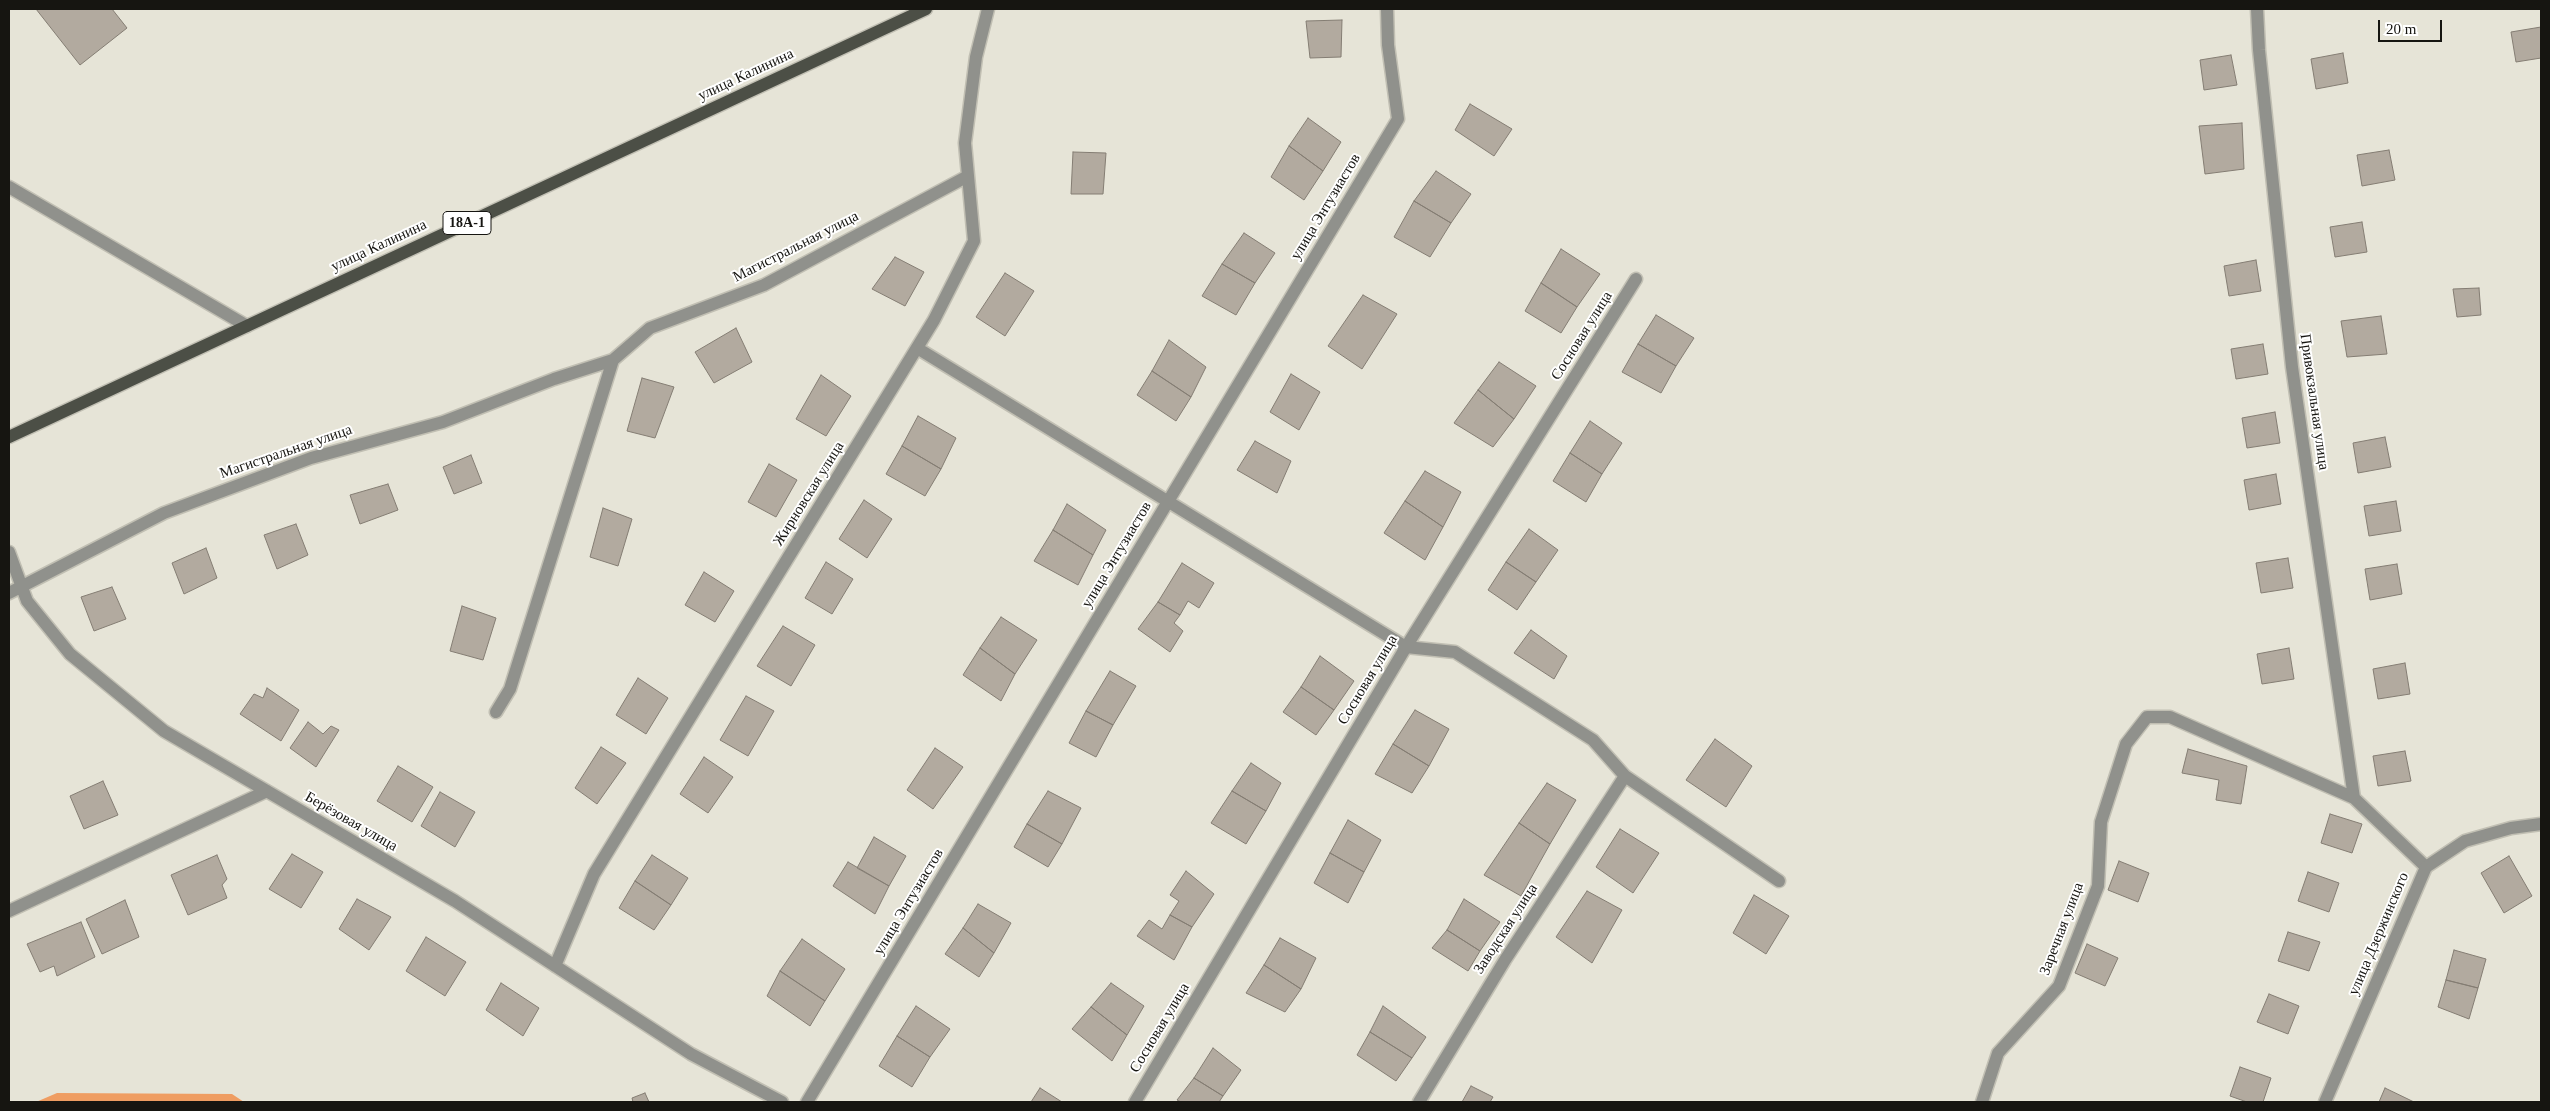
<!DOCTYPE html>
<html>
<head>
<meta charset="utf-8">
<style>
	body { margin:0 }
	#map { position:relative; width:2550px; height:1111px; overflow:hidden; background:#e6e4d7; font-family:"Times New Roman",serif }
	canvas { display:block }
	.frame { position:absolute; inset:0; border:10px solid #161511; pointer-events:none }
	.scale { position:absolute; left:2378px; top:20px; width:64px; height:22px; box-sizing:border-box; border:2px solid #161511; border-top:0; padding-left:6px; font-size:15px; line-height:18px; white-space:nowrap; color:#161511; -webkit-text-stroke:4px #fff; paint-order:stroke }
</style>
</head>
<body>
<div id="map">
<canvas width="2550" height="1111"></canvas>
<div class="frame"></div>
<div class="scale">20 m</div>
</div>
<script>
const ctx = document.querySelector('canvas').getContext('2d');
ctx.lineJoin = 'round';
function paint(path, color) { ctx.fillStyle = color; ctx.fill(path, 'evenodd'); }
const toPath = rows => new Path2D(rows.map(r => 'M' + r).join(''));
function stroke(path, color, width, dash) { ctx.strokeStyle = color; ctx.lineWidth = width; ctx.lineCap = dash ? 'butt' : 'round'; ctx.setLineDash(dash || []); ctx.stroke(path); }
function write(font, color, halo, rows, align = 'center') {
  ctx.font = font + ' "Times New Roman",serif'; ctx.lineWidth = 4; ctx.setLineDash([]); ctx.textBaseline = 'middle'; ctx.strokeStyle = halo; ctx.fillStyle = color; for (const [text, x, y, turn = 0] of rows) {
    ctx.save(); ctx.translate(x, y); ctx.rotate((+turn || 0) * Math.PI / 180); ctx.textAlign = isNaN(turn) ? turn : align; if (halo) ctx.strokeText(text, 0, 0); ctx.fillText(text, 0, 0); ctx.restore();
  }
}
const green = toPath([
	[57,1093,232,1094,244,1102,36,1102]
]);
const building = toPath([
	[36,9,112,9,127,28,80,65,36,9],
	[1342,20,1341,57,1310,58,1306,21,1342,20],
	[2541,27,2541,58,2516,62,2511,32,2541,27],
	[2343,53,2348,83,2316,89,2311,59,2343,53],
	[2231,55,2237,85,2204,90,2200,60,2231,55],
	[1470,104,1512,129,1494,156,1455,130,1470,104],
	[1308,118,1341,142,1323,171,1289,146,1308,118],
	[2242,123,2244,169,2205,174,2199,126,2242,123],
	[1289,146,1323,171,1304,200,1271,177,1289,146],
	[2389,150,2395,180,2362,186,2357,155,2389,150],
	[1073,152,1106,153,1103,194,1071,194,1073,152],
	[1436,171,1471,194,1451,223,1414,201,1436,171],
	[1414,201,1451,223,1430,257,1394,237,1414,201],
	[2362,222,2367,252,2335,257,2330,227,2362,222],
	[1244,233,1275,253,1255,283,1222,264,1244,233],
	[1561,249,1600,274,1577,307,1541,283,1561,249],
	[895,257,924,272,905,306,872,289,895,257],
	[2256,260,2261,291,2229,296,2224,266,2256,260],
	[1222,264,1255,283,1236,315,1202,296,1222,264],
	[1005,273,1034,291,1005,336,976,317,1005,273],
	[1541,283,1577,307,1561,333,1525,311,1541,283],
	[2479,288,2481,315,2457,317,2453,289,2479,288],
	[1363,295,1397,314,1362,369,1328,346,1363,295],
	[1656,315,1694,338,1676,366,1638,344,1656,315],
	[2381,316,2387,354,2347,357,2341,321,2381,316],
	[736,328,752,362,714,383,695,352,736,328],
	[1169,340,1206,367,1191,397,1152,371,1169,340],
	[1638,344,1676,366,1661,393,1622,372,1638,344],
	[2263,344,2268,374,2236,379,2231,349,2263,344],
	[1499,362,1536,386,1514,419,1478,390,1499,362],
	[1152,371,1191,397,1176,421,1137,395,1152,371],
	[1291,374,1320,392,1299,430,1270,412,1291,374],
	[821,375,851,396,826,436,796,419,821,375],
	[642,378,674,387,655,438,627,431,642,378],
	[1478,390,1514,419,1493,447,1454,423,1478,390],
	[2275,412,2280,443,2247,448,2242,418,2275,412],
	[918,416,956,438,941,469,902,446,918,416],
	[1590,421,1622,443,1602,474,1570,453,1590,421],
	[2385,437,2391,467,2358,473,2353,443,2385,437],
	[1255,441,1291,461,1277,493,1237,470,1255,441],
	[902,446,941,469,925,496,886,474,902,446],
	[1570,453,1602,474,1586,502,1553,481,1570,453],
	[471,455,482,483,454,494,443,467,471,455],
	[769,464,797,480,776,517,748,502,769,464],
	[1425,471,1461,492,1443,527,1405,501,1425,471],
	[2276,474,2281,504,2249,510,2244,480,2276,474],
	[388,484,398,510,360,524,350,495,388,484],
	[864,500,892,519,867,558,839,539,864,500],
	[1405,501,1443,527,1425,560,1384,533,1405,501],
	[2396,501,2401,531,2369,536,2364,506,2396,501],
	[1067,504,1106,530,1093,555,1053,530,1067,504],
	[603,508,632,519,618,566,590,557,603,508],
	[296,524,308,555,277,569,264,535,296,524],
	[1529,529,1558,550,1536,582,1506,562,1529,529],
	[1053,530,1093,555,1078,585,1034,561,1053,530],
	[206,548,217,578,184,594,172,563,206,548],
	[2288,558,2293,588,2261,593,2256,563,2288,558],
	[826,562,853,579,832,614,805,598,826,562],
	[1506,562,1536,582,1517,610,1488,590,1506,562],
	[1182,563,1214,583,1199,608,1188,601,1180,615,1158,602,1182,563],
	[2397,564,2402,594,2370,600,2365,569,2397,564],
	[704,572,734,591,715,622,685,605,704,572],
	[112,587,126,619,94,631,81,597,112,587],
	[1158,602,1180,615,1174,623,1183,631,1170,652,1138,629,1158,602],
	[462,606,496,618,483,660,450,651,462,606],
	[1001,617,1037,640,1015,674,980,648,1001,617],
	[783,626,815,645,791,686,757,666,783,626],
	[1531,630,1567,656,1554,679,1514,653,1531,630],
	[980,648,1015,674,1001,701,963,675,980,648],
	[2289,648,2294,679,2262,684,2257,654,2289,648],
	[1320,656,1354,681,1334,710,1301,687,1320,656],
	[2405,663,2410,694,2378,699,2373,669,2405,663],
	[1110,671,1136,686,1113,725,1086,711,1110,671],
	[638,678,668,698,646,734,616,715,638,678],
	[1301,687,1334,710,1316,735,1283,712,1301,687],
	[267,688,299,710,281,741,240,714,254,694,263,698,267,688],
	[746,696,774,711,748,756,720,740,746,696],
	[1415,710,1449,729,1429,766,1393,744,1415,710],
	[1086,711,1113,725,1096,757,1069,743,1086,711],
	[308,722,323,734,331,726,339,730,316,767,290,748,308,722],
	[1715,739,1752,766,1726,807,1686,780,1715,739],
	[1393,744,1429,766,1412,793,1375,774,1393,744],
	[601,747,626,763,597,804,575,788,601,747],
	[935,748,963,767,933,809,907,790,935,748],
	[2188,749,2247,766,2241,804,2216,800,2219,780,2182,773,2188,749],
	[2405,751,2411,781,2378,786,2373,756,2405,751],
	[704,757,733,777,708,813,680,794,704,757],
	[1251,763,1281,783,1266,811,1232,791,1251,763],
	[398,766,433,787,412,822,377,801,398,766],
	[103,781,118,815,84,829,70,796,103,781],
	[1547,783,1576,800,1550,844,1519,823,1547,783],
	[1048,791,1081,808,1062,844,1027,824,1048,791],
	[1232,791,1266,811,1246,844,1211,823,1232,791],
	[440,792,475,812,455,847,421,826,440,792],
	[2330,814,2362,824,2352,853,2321,843,2330,814],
	[1348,820,1381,840,1364,872,1330,853,1348,820],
	[1519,823,1550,844,1521,896,1484,875,1519,823],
	[1027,824,1062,844,1048,867,1014,847,1027,824],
	[1620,829,1659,853,1633,893,1596,867,1620,829],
	[874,837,906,856,889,886,857,868,874,837],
	[1330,853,1364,872,1348,903,1314,883,1330,853],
	[292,854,323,872,301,908,269,889,292,854],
	[217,855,227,879,222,885,227,898,188,915,171,875,217,855],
	[652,855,688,878,671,905,635,881,652,855],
	[2509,856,2532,896,2504,913,2481,873,2509,856],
	[2119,861,2149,873,2138,902,2108,890,2119,861],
	[848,862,889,886,875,914,833,886,848,862],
	[1186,871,1214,894,1192,927,1170,915,1179,901,1170,895,1186,871],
	[2308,872,2339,883,2329,912,2298,901,2308,872],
	[635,881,671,905,654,930,619,908,635,881],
	[1587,891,1622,910,1592,963,1556,937,1587,891],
	[1754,895,1789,916,1766,954,1733,933,1754,895],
	[357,899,391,917,369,950,339,929,357,899],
	[1464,899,1500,922,1480,951,1447,930,1464,899],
	[125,900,139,937,102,954,86,919,125,900],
	[978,904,1011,923,994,953,963,928,978,904],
	[1170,915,1192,927,1174,960,1137,936,1149,920,1162,929,1170,915],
	[81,922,95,957,57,976,54,966,40,972,27,944,81,922],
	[963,928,994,953,979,977,945,954,963,928],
	[1447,930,1480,951,1468,971,1432,948,1447,930],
	[2288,932,2320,942,2309,971,2278,961,2288,932],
	[426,937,466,962,445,996,406,971,426,937],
	[1280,938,1316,958,1301,989,1264,965,1280,938],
	[802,939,845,969,825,1001,780,971,802,939],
	[2087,944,2118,958,2105,986,2075,973,2087,944],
	[2454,950,2486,959,2478,988,2446,980,2454,950],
	[1264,965,1301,989,1285,1012,1246,993,1264,965],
	[780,971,825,1001,810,1026,767,996,780,971],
	[2446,980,2478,988,2469,1019,2438,1007,2446,980],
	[501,983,539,1008,523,1036,486,1010,501,983],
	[1111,983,1144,1006,1127,1035,1091,1007,1111,983],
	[2269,994,2299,1006,2288,1034,2257,1022,2269,994],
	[916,1006,950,1029,930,1057,897,1036,916,1006],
	[1383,1006,1426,1037,1412,1058,1370,1032,1383,1006],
	[1091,1007,1127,1035,1112,1061,1072,1029,1091,1007],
	[1370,1032,1412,1058,1396,1081,1357,1055,1370,1032],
	[897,1036,930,1057,912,1087,879,1066,897,1036],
	[1213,1048,1241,1070,1223,1096,1194,1078,1213,1048],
	[2240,1067,2271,1078,2263,1102,2247,1102,2230,1096,2240,1067],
	[1194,1078,1223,1096,1219,1102,1181,1102,1177,1100,1194,1078],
	[1471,1086,1493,1097,1490,1102,1462,1102,1471,1086],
	[1040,1088,1062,1102,1031,1102,1040,1088],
	[2385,1088,2414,1102,2379,1102,2385,1088],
	[645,1093,649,1102,633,1102,632,1098,645,1093]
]);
const minor = toPath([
	[2257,9,2259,50,2292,367,2354,798],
	[9,187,247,326],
	[917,348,1406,647,1455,652,1593,740,1625,776,1779,881],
	[9,552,27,601,70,654,164,731,455,901,691,1054,782,1102],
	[9,593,164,513,311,458,443,422,554,379,613,360],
	[496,712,510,689,613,360,650,328,764,285,968,176],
	[9,911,267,791],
	[555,966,594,874,934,320,974,241,965,143,976,57,988,9],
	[807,1102,1398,119,1388,45,1387,9],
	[1135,1102,1406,647,1636,279],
	[1419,1102,1505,960,1625,776],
	[1982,1102,1998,1053,2059,986,2098,886,2101,822,2126,744,2147,717,2170,717,2354,798,2426,867]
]);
const tertiary = toPath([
	[2325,1102,2426,867,2465,841,2511,828,2541,824]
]);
const primary = toPath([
	[9,437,926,9]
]);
const shields = [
	[467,223,48]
];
const shieldNames = [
	["18А-1",467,223]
];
const streetNames = [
	["улица Калинина",746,75,-25],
	["улица Энтузиастов",1326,207,-59],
	["улица Калинина",379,246,-25],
	["Магистральная улица",796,247,-27],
	["Сосновая улица",1582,336,-58],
	["Привокзальная улица",2314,402,82],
	["Магистральная улица",286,452,-19],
	["Жирновская улица",809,494,-58],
	["улица Энтузиастов",1117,555,-59],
	["Сосновая улица",1368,680,-59],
	["Берёзовая улица",351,822,30],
	["улица Энтузиастов",909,902,-59],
	["Заводская улица",1506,929,-57],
	["Заречная улица",2062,929,-69],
	["улица Дзержинского",2379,934,-67],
	["Сосновая улица",1160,1028,-59]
];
paint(green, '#ef9d62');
paint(building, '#b2aa9f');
stroke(building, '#847d73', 1);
stroke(minor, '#c1bfb3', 15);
stroke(tertiary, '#c1bfb3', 15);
stroke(primary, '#c1bfb3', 15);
stroke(minor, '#90918c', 12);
stroke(tertiary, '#90918c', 12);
stroke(primary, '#4c4f46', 12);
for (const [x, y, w] of shields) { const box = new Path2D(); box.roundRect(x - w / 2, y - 11.5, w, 23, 4); ctx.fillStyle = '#fff'; ctx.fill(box); stroke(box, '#161511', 1); }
write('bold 14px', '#161511', null, shieldNames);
write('15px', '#161511', '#fff', streetNames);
</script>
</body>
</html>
